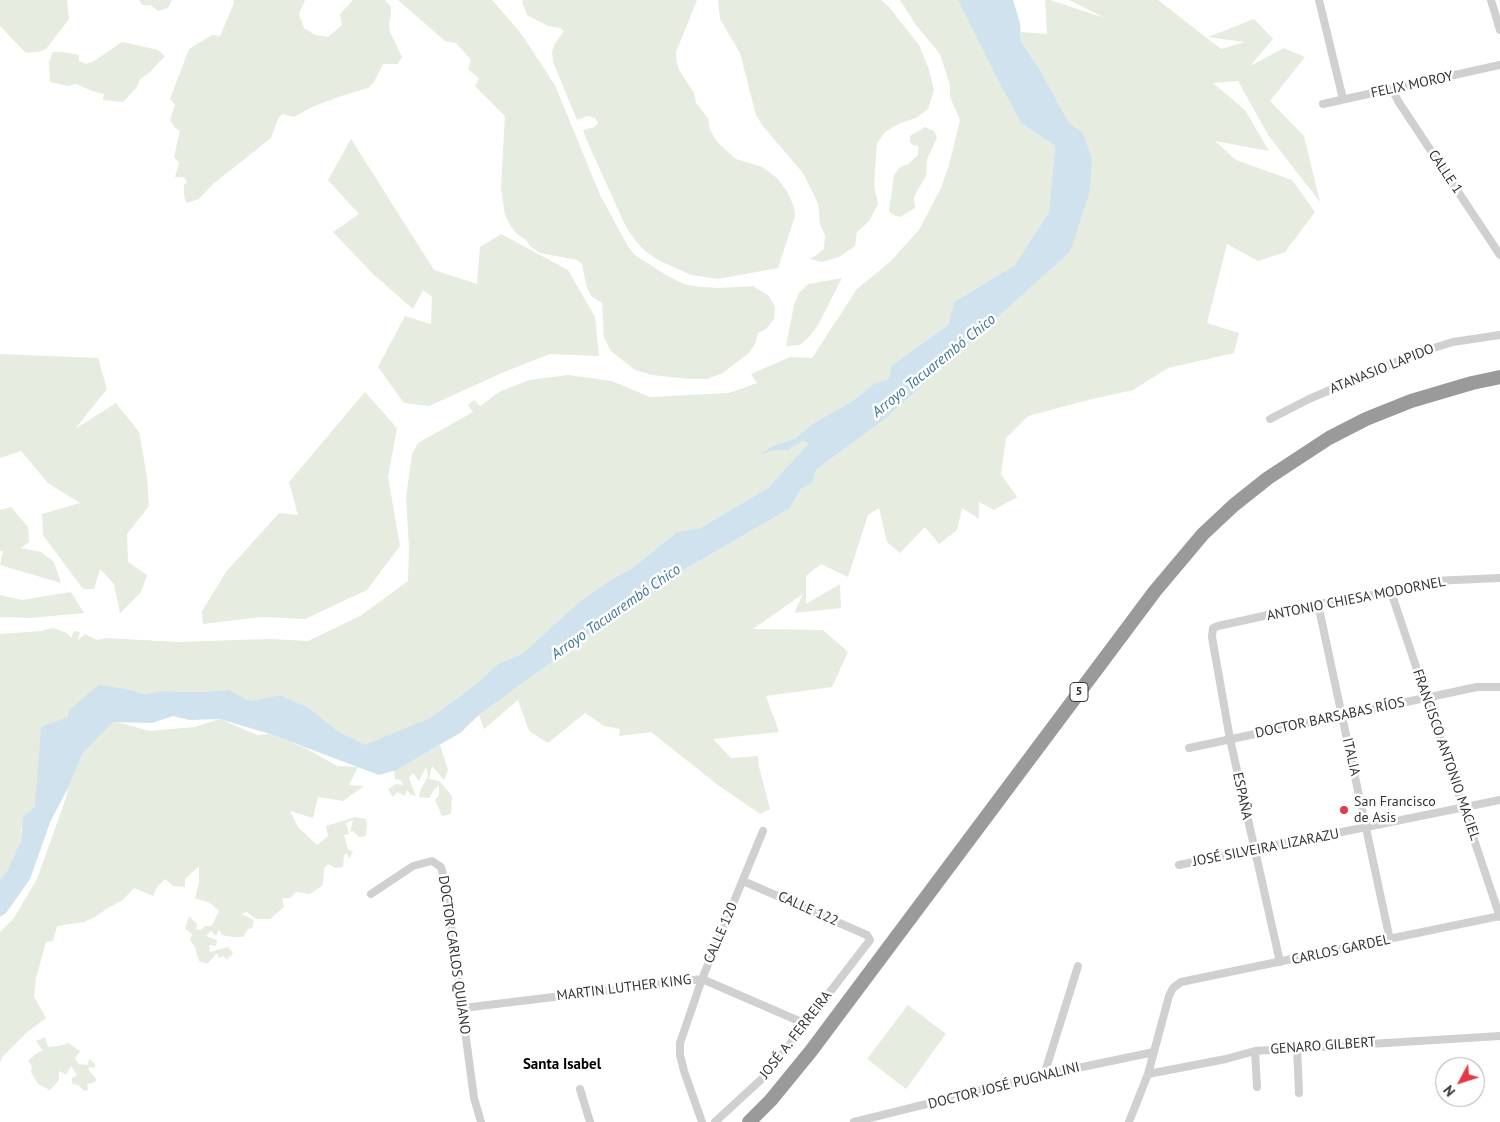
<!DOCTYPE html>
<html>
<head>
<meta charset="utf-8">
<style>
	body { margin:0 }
	#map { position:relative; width:1500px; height:1122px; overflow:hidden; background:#fff; font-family:"PT Sans",sans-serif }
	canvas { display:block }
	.north { position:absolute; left:1435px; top:1057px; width:50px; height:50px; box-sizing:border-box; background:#fff; border:1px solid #adadad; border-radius:50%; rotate:230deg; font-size:14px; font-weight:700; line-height:20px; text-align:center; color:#333 }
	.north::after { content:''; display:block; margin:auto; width:18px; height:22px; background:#e63946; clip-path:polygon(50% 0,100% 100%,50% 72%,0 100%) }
</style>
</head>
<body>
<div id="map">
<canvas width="1500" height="1122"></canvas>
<div class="north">N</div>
</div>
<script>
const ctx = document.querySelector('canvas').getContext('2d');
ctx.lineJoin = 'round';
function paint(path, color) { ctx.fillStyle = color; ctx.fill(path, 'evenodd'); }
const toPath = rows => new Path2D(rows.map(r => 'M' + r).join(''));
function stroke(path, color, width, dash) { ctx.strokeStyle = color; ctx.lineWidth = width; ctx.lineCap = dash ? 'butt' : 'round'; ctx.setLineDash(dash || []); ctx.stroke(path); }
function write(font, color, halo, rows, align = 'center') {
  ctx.font = font + ' "PT Sans",sans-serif'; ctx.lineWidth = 5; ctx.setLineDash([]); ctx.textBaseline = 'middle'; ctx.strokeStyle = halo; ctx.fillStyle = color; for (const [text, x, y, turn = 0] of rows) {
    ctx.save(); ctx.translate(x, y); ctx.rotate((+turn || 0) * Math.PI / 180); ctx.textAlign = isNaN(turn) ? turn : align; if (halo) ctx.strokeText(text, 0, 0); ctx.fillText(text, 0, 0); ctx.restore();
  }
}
const green = toPath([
	[0,0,67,0,69,19,46,49,38,52,26,53,0,26],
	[139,0,172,0,168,8,158,11,151,5,142,5],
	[233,0,305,0,299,14,304,28,315,35,328,37,342,25,340,14,353,0,385,0,391,7,391,13,389,25,390,32,402,57,398,64,383,64,374,82,368,88,338,97,312,107,294,117,282,114,278,119,271,138,213,184,199,199,186,203,184,195,184,185,187,182,184,177,175,177,179,163,174,157,180,131,175,128,170,120,175,105,170,99,189,49,212,35,220,36,234,3],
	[398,0,492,0,520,32,555,85,600,195,629,248,635,255,666,275,684,284,700,287,719,288,753,286,769,296,775,307,774,319,766,329,758,333,755,344,749,353,721,374,707,379,689,379,652,375,635,370,611,351,604,338,602,303,591,296,587,288,582,264,577,260,540,253,530,246,526,240,517,234,510,225,505,215,501,188,505,116,475,86,479,78,468,69,471,60,456,43,445,41],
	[523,0,697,0,676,52,676,59,679,70,694,93,696,103,708,118,710,130,718,143,736,159,762,167,777,178,787,191,794,207,795,216,778,268,718,279,691,275,658,260,645,251,636,241,626,227,587,141,583,130,594,127,598,123,595,118,588,116,577,120,553,62,552,53,554,45,564,31,560,28,548,26,527,15,522,2],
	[718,0,881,0,889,7,919,45,929,70,934,90,928,109,916,118,900,123,885,132,877,143,874,185,878,204,869,221,857,232,855,246,839,257,822,262,810,259,818,254,824,249,825,235,820,224,818,203,803,173,762,125,756,115,740,53,720,19],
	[900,0,958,0,1002,88,1021,123,1055,146,1049,212,1015,265,954,302,948,325,891,366,889,379,875,383,851,402,812,424,796,438,772,446,763,455,776,450,788,450,803,441,809,443,768,488,700,528,677,532,631,569,612,579,579,602,522,654,498,664,475,685,430,718,365,746,339,732,309,708,280,695,250,701,229,690,199,692,162,691,145,694,126,689,68,717,35,807,21,829,21,841,7,871,0,879,0,634,41,631,53,628,67,633,71,638,74,631,80,632,78,640,85,634,97,640,106,638,177,642,270,639,308,641,360,616,408,581,409,547,406,497,412,454,418,443,473,412,468,405,474,400,480,406,499,392,529,380,568,375,612,381,650,397,729,393,757,383,751,374,790,357,812,358,857,289,890,262,919,230,941,188,949,165,960,120,950,97,950,85,940,54,916,25],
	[1045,0,1050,0,1105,18,1069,0,1158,0,1221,49,1245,42,1208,37,1254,19,1273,39,1250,66,1284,48,1305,57,1270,101,1304,136,1320,202,1268,135,1238,81,1213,83,1245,110,1269,151,1215,141,1236,160,1292,180,1315,212,1285,252,1258,261,1227,244,1207,323,1239,333,1234,353,1168,368,1133,390,1088,400,1028,416,1006,438,1001,474,1017,497,994,510,979,502,979,519,962,508,957,530,939,544,925,527,900,553,887,542,879,508,868,515,848,577,821,564,806,576,806,604,840,584,841,608,794,613,803,594,753,629,823,630,848,652,832,687,766,696,779,732,713,739,731,758,758,756,759,767,770,809,760,814,718,785,651,732,619,736,620,729,604,726,585,713,548,743,529,731,518,700,484,729,479,715,654,587,789,509,801,489,812,483,817,469,885,419,1070,252,1082,132,1046,108,1040,70,1021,42,1021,32,1047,34],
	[122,42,158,50,165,56,150,72,140,79,137,87,123,102,103,100,104,94,92,91,76,84,68,86,50,82,49,62,53,52,64,52,79,55,79,61,86,64,94,61],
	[925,127,934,131,937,138,927,159,926,176,917,191,914,198,915,208,900,217,893,215,889,211,894,175,900,167,908,164,918,155,918,146,913,145,910,142,910,136],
	[351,139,434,270,477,284,480,247,501,234,568,270,595,317,599,356,550,354,504,372,429,406,404,403,378,367,405,316,431,324,432,297,423,290,413,309,373,274,333,232,359,214,328,180],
	[842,278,818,325,809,337,800,345,786,346,794,305,799,293,808,284],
	[0,354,98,358,107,389,75,429,116,403,139,432,147,477,149,506,127,534,128,562,147,575,141,592,120,613,114,584,100,569,94,589,83,589,43,535,42,514,80,503,48,483,21,451,0,458],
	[365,392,397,428,388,477,400,546,367,590,305,619,260,617,203,624,202,611,226,572,279,513,298,515,289,482],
	[11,507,28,527,29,542,21,548,41,552,54,562,61,583,0,565,3,551,0,551,0,510],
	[71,592,84,613,30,618,0,617,0,595,22,600],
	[220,719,257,735,270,734,305,748,337,766,358,767,349,785,364,786,343,801,318,797,313,818,290,811,298,827,317,845,328,836,326,826,355,817,366,819,367,824,366,836,359,837,353,831,350,832,353,820,346,823,349,834,344,835,348,850,353,851,349,859,347,853,344,855,343,867,335,868,328,864,324,868,323,885,310,894,296,892,290,898,282,898,284,907,270,919,256,919,247,912,241,914,254,920,252,928,248,929,243,937,232,937,222,935,219,930,216,936,211,931,206,936,217,940,216,946,209,945,210,952,228,947,233,952,231,957,229,955,228,960,223,956,219,958,217,953,207,964,199,961,195,947,190,940,192,934,185,929,189,916,197,924,196,929,201,930,205,926,212,926,219,911,210,903,195,898,199,883,199,866,185,879,185,887,173,886,165,879,157,887,153,896,134,888,123,900,108,908,95,917,84,922,57,926,53,941,46,942,36,978,34,997,46,1018,26,1033,3,1056,0,1063,0,932,14,918,37,879,66,798,68,788,83,753,113,721,150,731,195,727],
	[440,745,448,770,444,780,432,766,429,779,439,781,452,796,451,814,442,816,435,800,439,795,439,785,433,791,429,798,419,797,420,791,428,776,426,767,419,781,413,773,409,778,416,796,411,795,407,790,405,796,397,792,393,797,388,789,396,784,404,785,400,780,395,779,394,770],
	[908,1005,946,1034,906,1089,867,1059],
	[45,1037,48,1047,59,1046,68,1043,80,1051,75,1059,79,1064,88,1065,89,1059,95,1064,95,1068,90,1067,88,1069,97,1080,93,1083,87,1084,88,1090,84,1091,78,1085,72,1084,72,1078,77,1075,71,1066,66,1075,59,1071,59,1080,50,1090,38,1084,31,1072,32,1066,28,1061,38,1052,43,1051,36,1041]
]);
const water = toPath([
	[958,0,1013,0,1020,23,1021,42,1040,70,1046,107,1082,132,1092,158,1090,191,1070,252,885,419,817,469,812,483,801,489,789,509,654,587,479,715,460,733,396,770,379,775,270,734,220,719,189,720,173,716,152,723,113,722,83,753,68,788,51,820,30,879,6,913,0,917,0,879,7,871,21,841,23,817,35,807,41,727,68,717,69,710,99,685,126,689,145,694,162,691,199,692,229,690,250,701,280,695,309,708,339,732,365,745,430,718,475,685,498,664,522,654,579,602,612,579,631,569,677,532,700,528,768,488,809,443,803,441,788,450,776,450,761,455,772,446,796,438,812,424,851,402,875,383,889,379,891,366,948,325,954,302,1015,265,1049,212,1055,146,1021,123,1002,88]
]);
const river = toPath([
	[1035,76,1064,129]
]);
const street = toPath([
	[1319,0,1343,99],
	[1491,0,1500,30],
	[1392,89,1398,101,1500,255],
	[1323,104,1500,65],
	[1270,419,1309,399,1417,353,1453,342,1500,335],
	[1391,592,1500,917],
	[1318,604,1390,940],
	[1189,748,1477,687,1500,687],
	[1179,865,1500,800],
	[371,894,413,866,432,861,441,867,445,881,474,1098,481,1122],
	[1280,962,1230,739,1212,637,1213,628,1218,626,1318,604,1391,592,1433,581,1500,578],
	[463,1008,702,979,806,1024],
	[1297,1047,1299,1093],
	[1255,1051,1257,1087],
	[1148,1074,1226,1059,1255,1051,1500,1036],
	[1044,1075,1078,966],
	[580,1089,590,1122],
	[702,1122,684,1071,680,1055,680,1043,702,979,763,831],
	[715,1122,766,1075,870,940,867,935,743,881],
	[854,1122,1044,1075,1154,1052],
	[1129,1122,1148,1074,1169,996,1173,988,1181,982,1500,916]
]);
const highway = toPath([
	[749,1122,771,1100,811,1051,1155,591,1203,534,1234,505,1268,478,1329,438,1366,419,1411,401,1472,383,1500,377]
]);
const markers = [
	[1344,810,5,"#e63946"]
];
const shields = [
	[1079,692,18]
];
const shieldNames = [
	["5",1079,692]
];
const streetNames = [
	["FELIX MOROY",1412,85,-12],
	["CALLE 1",1445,172,56],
	["ATANASIO LAPIDO",1382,369,-22],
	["ANTONIO CHIESA MODORNEL",1356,599,-11],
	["DOCTOR BARSABAS RÍOS",1330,718,-12],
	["FRANCISCO ANTONIO MACIEL",1446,755,71],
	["ITALIA",1351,757,77],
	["ESPAÑA",1242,796,78],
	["JOSÉ SILVEIRA LIZARAZU",1266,848,-11],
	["CALLE 122",808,909,24],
	["CALLE 120",721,933,-67],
	["CARLOS GARDEL",1341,950,-12],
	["DOCTOR CARLOS QUIJANO",454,955,82],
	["MARTIN LUTHER KING",624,988,-7],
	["JOSÉ A. FERREIRA",796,1035,-52],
	["GENARO GILBERT",1323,1046,-4],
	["DOCTOR JOSÉ PUGNALINI",1004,1086,-14]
];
const poiNames = [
	["San Francisco",1354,802],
	["de Asis",1354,818]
];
const waterNames = [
	["Arroyo Tacuarembó Chico",934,366,-39],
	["Arroyo Tacuarembó Chico",616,612,-35]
];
const neighbourhoodNames = [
	["Santa Isabel",562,1065]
];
paint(green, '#e6ecdf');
paint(water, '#cfe2ee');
stroke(river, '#cfe2ee', 14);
stroke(street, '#d0d0d0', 8);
stroke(highway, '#9a9a9a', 14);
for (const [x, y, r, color] of markers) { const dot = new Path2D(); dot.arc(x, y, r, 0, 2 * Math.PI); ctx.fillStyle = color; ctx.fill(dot); stroke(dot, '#fff', 2); }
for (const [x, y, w] of shields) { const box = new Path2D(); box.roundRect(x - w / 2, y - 9.5, w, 19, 4); ctx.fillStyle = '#fff'; ctx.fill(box); stroke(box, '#333', 1); }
write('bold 12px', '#333', null, shieldNames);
write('14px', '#333', '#fff', streetNames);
write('14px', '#333', '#fff', poiNames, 'left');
write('italic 15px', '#3f7597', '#fff', waterNames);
write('bold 15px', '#000', '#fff', neighbourhoodNames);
</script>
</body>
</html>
